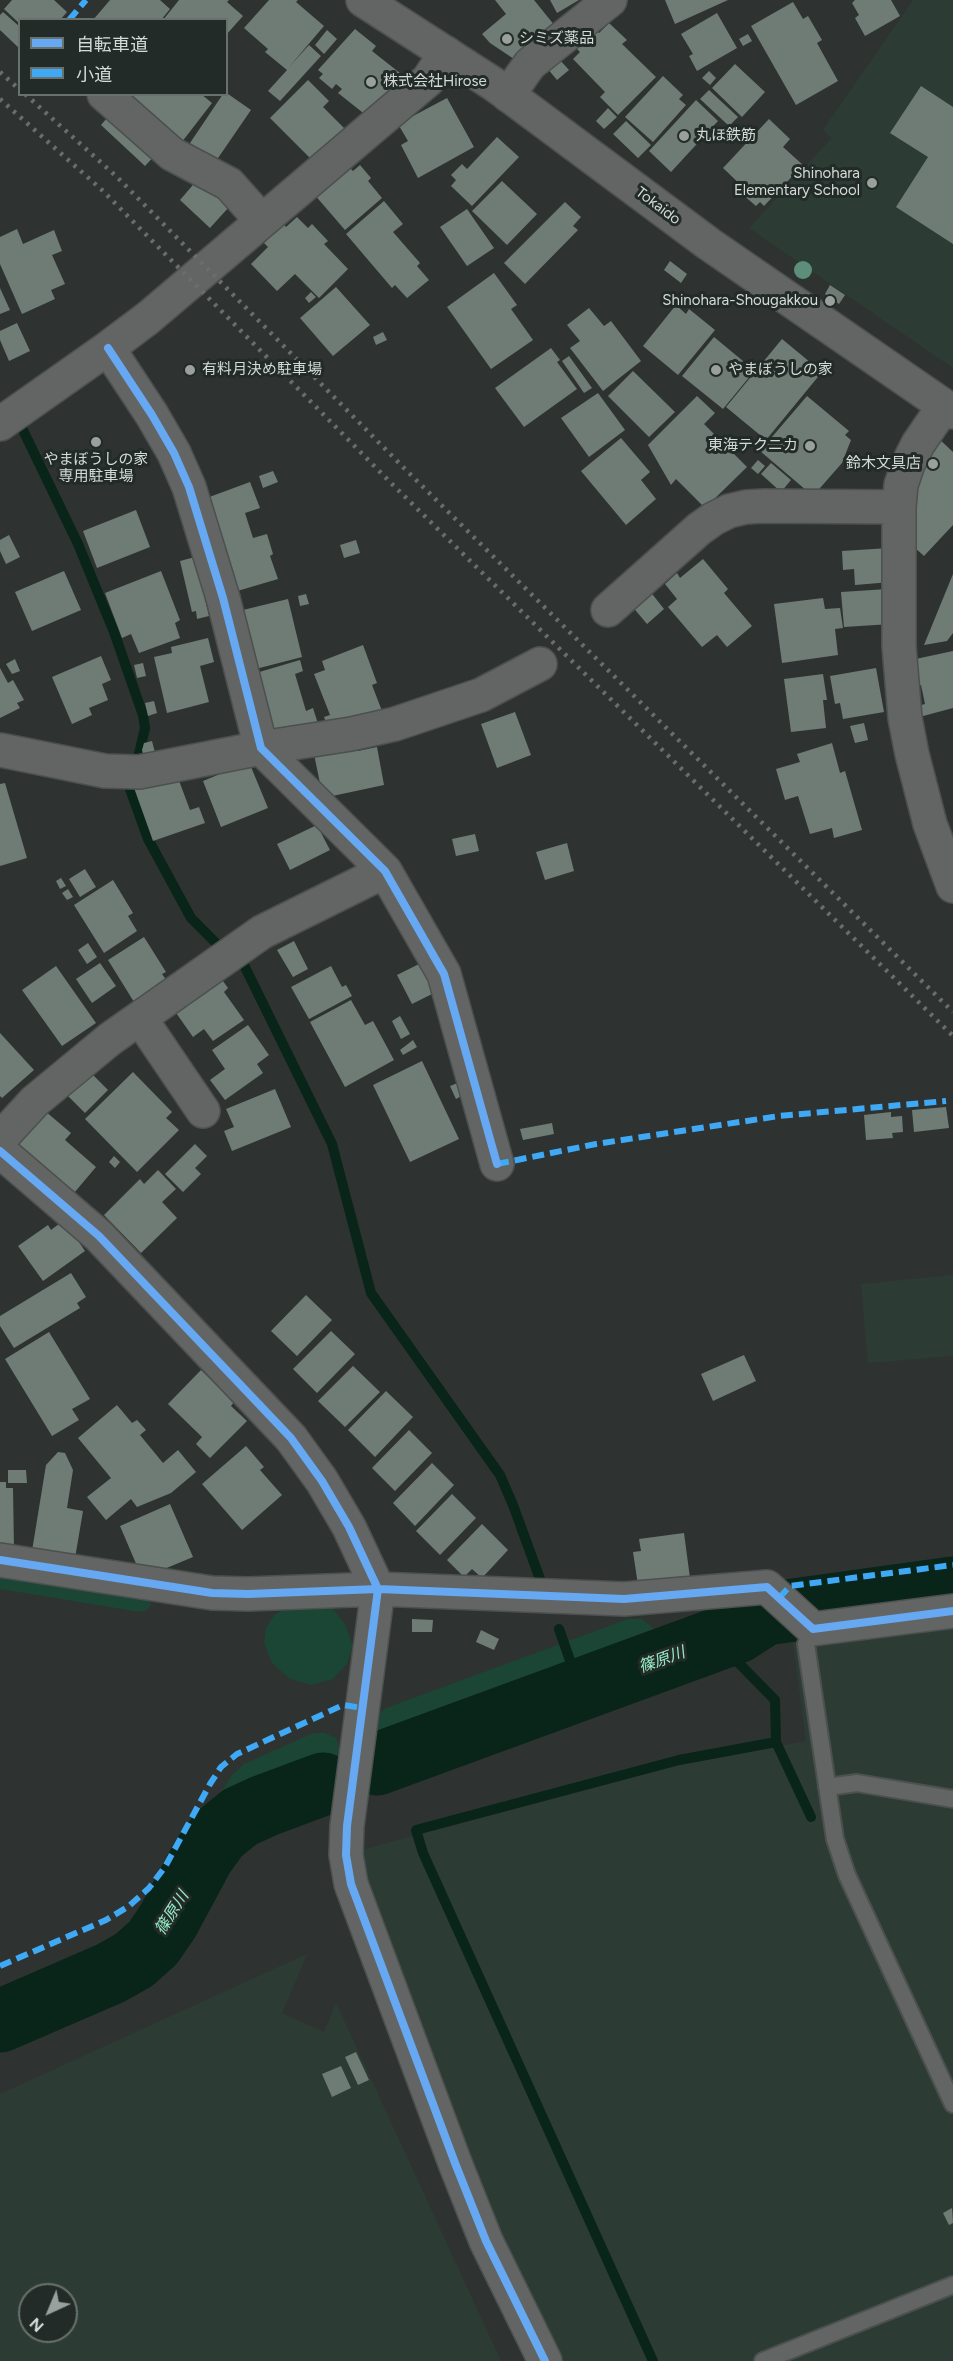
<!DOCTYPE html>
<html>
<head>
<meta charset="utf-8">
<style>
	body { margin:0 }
	#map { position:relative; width:953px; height:2361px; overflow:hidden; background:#2e3331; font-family:Figtree,"Noto Sans JP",sans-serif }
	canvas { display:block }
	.legend { position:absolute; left:18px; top:18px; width:210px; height:78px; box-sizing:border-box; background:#222b27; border:2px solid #69716d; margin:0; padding:8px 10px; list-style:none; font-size:18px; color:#d4dad7 }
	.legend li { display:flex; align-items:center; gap:12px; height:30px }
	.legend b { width:30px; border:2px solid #69716d }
	.north { position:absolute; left:18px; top:2283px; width:60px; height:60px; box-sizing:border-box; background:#222b27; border:2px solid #69716d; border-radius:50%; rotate:224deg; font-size:16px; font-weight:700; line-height:24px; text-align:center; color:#d4dad7 }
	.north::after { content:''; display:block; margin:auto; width:21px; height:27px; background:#9aa09d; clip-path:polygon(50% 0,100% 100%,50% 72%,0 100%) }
</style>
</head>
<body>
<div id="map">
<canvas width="953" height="2361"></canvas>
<ul class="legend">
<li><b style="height:8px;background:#66a8f1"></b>自転車道</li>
<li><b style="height:8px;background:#3fa9f5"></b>小道</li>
</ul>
<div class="north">N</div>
</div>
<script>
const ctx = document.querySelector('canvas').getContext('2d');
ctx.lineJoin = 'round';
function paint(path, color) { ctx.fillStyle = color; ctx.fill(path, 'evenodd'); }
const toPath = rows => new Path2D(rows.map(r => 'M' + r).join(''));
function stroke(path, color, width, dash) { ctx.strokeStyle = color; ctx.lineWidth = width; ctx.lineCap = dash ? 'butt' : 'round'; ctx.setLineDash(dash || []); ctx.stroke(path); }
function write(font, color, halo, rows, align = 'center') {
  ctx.font = font + ' Figtree,"Noto Sans JP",sans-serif'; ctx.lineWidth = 6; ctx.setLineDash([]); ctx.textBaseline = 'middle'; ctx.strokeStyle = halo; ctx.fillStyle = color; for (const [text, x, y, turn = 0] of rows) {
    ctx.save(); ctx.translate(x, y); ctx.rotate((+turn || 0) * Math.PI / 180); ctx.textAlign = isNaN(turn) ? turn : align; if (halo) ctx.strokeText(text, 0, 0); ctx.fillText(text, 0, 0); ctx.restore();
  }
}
const built = toPath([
	[913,0,953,0,953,368,749,228,832,138,823,130],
	[953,1275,953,1356,868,1363,861,1284],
	[953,1621,953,2361,557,2361,464,2160,357,1851,680,1765,806,1741,793,1643],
	[307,1954,282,2013,324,2032,336,2003,501,2361,0,2361,0,2094],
	[30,2295,66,2295,66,2331,30,2331]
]);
const green = toPath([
	[0,1571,149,1597,151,1605,147,1610,140,1612,0,1589],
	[315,1604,333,1609,345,1624,353,1646,347,1664,333,1679,311,1685,290,1679,272,1663,264,1643,266,1628,274,1615,292,1605],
	[628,1619,642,1619,653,1628,651,1642,641,1650,398,1739,385,1741,374,1731,375,1716,386,1708],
	[313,1733,325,1733,336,1738,340,1750,335,1760,326,1766,257,1792,231,1804,225,1806,220,1803,219,1798,222,1791,231,1776,244,1764]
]);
const stream = toPath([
	[22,428,78,544,114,632,143,715,145,728,138,758],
	[130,789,148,839,191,918,222,949],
	[242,961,332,1144,371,1293,500,1475,513,1505,540,1579],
	[559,1629,580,1689],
	[716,1640,775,1700,776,1742,811,1817],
	[653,2361,423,1853,416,1830,679,1760,776,1742]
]);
const river = toPath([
	[377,1764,737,1632,765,1614,953,1588],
	[0,2021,111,1973,134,1960,153,1943,168,1921,203,1856,219,1834,240,1817,264,1806,323,1784]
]);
const building = toPath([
	[12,0,54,0,67,12,60,20,20,20,20,24,4,9],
	[110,0,160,0,170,9,161,20,93,20],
	[179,0,229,0,227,2,243,16,226,35,226,20,163,20],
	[269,0,298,0,296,2,324,26,289,67,309,45,321,56,280,101,268,91,287,70,265,52,268,49,244,28],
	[495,0,534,0,555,26,514,59,490,43,482,34,506,14],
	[550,0,579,0,557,13],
	[665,0,728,0,675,24],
	[855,0,891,0,900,16,865,36,855,18,859,15,852,3],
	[793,2,803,19,808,16,822,40,817,43,838,81,796,105,751,26],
	[3,12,20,27,20,49,0,30,0,15],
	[717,13,737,48,697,71,689,56,693,54,681,34],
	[609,23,627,40,622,44,656,77,618,115,600,97,605,92,573,59,580,52,575,47,594,28,599,33],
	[355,29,376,46,372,51,405,77,386,101,367,116,338,93,342,89,336,84,332,89,319,78,323,74,318,70],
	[327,30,337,39,324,54,315,45],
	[748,34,752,41,743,46,739,39],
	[559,59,569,70,557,80,547,68],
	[735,64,765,92,742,117,712,88],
	[709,71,716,78,710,85,702,78],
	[663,76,683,95,679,99,686,105,653,142,625,117],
	[308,80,329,101,323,107,347,131,315,163,270,118],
	[921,86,953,107,953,244,896,207,928,157,890,133],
	[709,90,738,117,729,126,700,99],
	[133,94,201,94,212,103,178,147,124,105],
	[223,94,228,94,251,110,216,161,190,143],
	[447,98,474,147,418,178,401,145,408,141,398,124],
	[696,100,718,121,671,172,649,151],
	[608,108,617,117,604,129,596,121],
	[113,111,158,152,145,166,101,125],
	[769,119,790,139,783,147,803,165,764,206,760,202,756,206,742,194,746,190,723,168],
	[626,121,651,145,638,158,613,134],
	[497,137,519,157,472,206,451,186,456,180,451,175,462,164,467,169],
	[346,164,353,171,360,165,371,178,368,181,382,198,345,230,313,193],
	[198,179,229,207,210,228,180,200],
	[502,181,537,214,507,245,472,211],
	[384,201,403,224,393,232,420,263,417,266,429,280,407,298,395,285,392,288,346,234],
	[565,202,581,217,573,226,578,230,525,284,504,263],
	[467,209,494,248,467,266,440,227],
	[297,217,308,228,312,224,328,241,324,244,348,269,319,298,295,274,277,291,251,264,268,247,264,243,283,223,286,227],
	[17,229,23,244,54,230,62,251,52,255,65,284,51,290,55,299,22,314,0,264,0,237],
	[670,261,687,274,681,283,664,270],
	[494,273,517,305,511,309,533,340,491,369,447,307],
	[830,285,845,295,839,304,825,294],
	[336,287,370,325,333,356,300,318],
	[0,288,10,310,0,314],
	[311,292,316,297,309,303,305,298],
	[676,305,686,314,689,309,715,330,678,375,643,346],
	[589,308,604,326,611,321,641,361,603,391,570,348,580,341,567,325],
	[17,323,30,351,9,361,0,340,0,331],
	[383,332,387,340,376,345,373,337],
	[714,337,743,361,740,365,751,375,723,409,682,376],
	[782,339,822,372,766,440,726,407],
	[551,348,560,360,557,362,577,389,524,427,495,388],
	[569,356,592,388,584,393,562,361],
	[633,371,675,412,649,437,608,396],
	[598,393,625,430,589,457,561,418],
	[697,396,715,413,704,424,747,467,705,508,676,479,671,485,648,445],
	[807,396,849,431,845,435,851,440,842,463,813,496,760,451],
	[937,437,953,452,953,525,924,556,904,538,907,491],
	[621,438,650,472,641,480,656,499,626,525,581,471],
	[758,460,765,466,758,474,751,468],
	[771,463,791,480,781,492,761,474],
	[273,471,278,482,263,488,259,476],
	[250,482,260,508,245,513,253,538,267,534,273,554,270,556,278,579,234,592,219,555,227,553,218,523,214,525,204,499],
	[136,510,150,547,97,568,83,531],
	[9,535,20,557,6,564,0,551,0,540],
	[356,540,360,553,344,558,340,545],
	[889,548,891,582,855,585,854,569,843,570,842,551],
	[195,557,209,616,197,619,196,611,192,612,180,561],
	[703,559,728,589,724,593,752,626,727,647,717,635,702,647,668,607,677,599,665,584,677,573,680,578],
	[64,571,81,610,32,631,15,592],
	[161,571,180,620,175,623,180,638,139,653,131,634,122,638,105,593],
	[953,574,953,633,947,641,924,645],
	[888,589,891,624,844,627,841,592],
	[649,590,664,609,647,624,631,605],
	[306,594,309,604,300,606,298,596],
	[823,598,825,609,840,608,843,628,835,629,838,655,782,663,774,604],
	[288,599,302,657,248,671,254,653,243,610],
	[208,638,214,662,200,666,209,702,167,713,154,657,172,653,171,647],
	[363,645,377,683,372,685,382,711,329,731,324,717,330,715,314,674,325,670,322,661],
	[953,651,953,708,912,719,910,708,925,704,921,685,916,686,911,660],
	[101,656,111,680,102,684,108,700,89,708,92,715,72,724,52,677],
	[15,659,20,671,12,674,6,664],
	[300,660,303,671,295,674,306,711,313,708,320,730,265,741,249,675],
	[143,663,146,676,137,678,134,665],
	[0,668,8,683,13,680,24,700,17,703,20,708,0,718],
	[876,668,884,712,843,719,840,703,835,704,830,676],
	[823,674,827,700,823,700,826,728,791,732,784,679],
	[154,701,157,713,148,716,145,703],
	[515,712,531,755,497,768,481,724],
	[864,723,868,740,855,743,850,726],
	[152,741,157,760,145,763,142,750,144,743],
	[832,743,840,773,845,771,862,830,834,838,832,828,810,834,798,796,785,800,776,769,800,762,797,754],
	[357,745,358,751,377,747,384,785,323,798,314,754],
	[249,762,268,808,221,827,203,781],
	[178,778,190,810,199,807,205,823,153,841,133,785,147,780,150,788],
	[5,783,27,858,0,866,0,784],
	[317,825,330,850,290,870,277,844],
	[475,834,479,851,456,856,452,839],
	[567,843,574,871,545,880,536,852],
	[85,869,96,887,80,897,69,879],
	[61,878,66,886,60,889,56,881],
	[113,880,133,913,128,916,137,931,104,953,74,905],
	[68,889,73,897,67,900,62,893],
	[144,937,166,972,162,974,167,981,134,1002,108,960],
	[294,941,308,969,293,977,277,950],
	[88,943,97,957,87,964,78,950],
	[423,962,438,991,412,1004,397,975],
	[100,963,116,986,92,1003,76,979],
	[56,966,96,1023,62,1046,22,990],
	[331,966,342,987,346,985,352,996,309,1019,291,987],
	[220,977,228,988,224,992,244,1020,213,1041,204,1029,193,1037,174,1010],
	[351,1000,365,1025,373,1021,394,1060,345,1087,310,1022],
	[400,1016,410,1034,401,1039,392,1021],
	[248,1025,269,1055,257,1064,263,1073,225,1100,210,1080,225,1069,212,1050],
	[0,1033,34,1070,2,1098,0,1096],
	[413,1040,417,1047,403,1055,400,1050],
	[422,1061,459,1139,410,1162,373,1085],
	[89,1071,108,1090,85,1113,66,1094],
	[133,1072,172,1112,166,1118,179,1130,137,1172,85,1119],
	[460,1082,465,1094,456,1099,450,1086],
	[275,1089,291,1127,232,1151,224,1131,234,1127,226,1109],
	[946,1107,949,1128,914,1132,912,1110],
	[45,1111,71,1133,65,1140,96,1167,74,1193,17,1145],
	[891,1112,891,1117,902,1116,903,1132,892,1133,893,1138,866,1140,864,1115],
	[552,1123,554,1134,523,1140,520,1129],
	[195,1144,207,1156,195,1168,201,1174,183,1192,165,1174],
	[114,1156,120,1162,115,1168,109,1162],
	[158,1170,176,1189,162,1202,177,1218,141,1253,104,1215,140,1179,144,1184],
	[64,1220,85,1251,43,1281,18,1246,48,1225,51,1230],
	[71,1273,86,1297,77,1303,80,1308,14,1348,0,1326,0,1316],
	[306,1295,332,1320,297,1356,271,1331],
	[331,1331,355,1354,317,1393,293,1369],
	[49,1332,90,1399,72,1409,79,1420,52,1436,5,1359],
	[744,1355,756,1381,713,1401,701,1374],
	[353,1366,380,1392,345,1427,318,1401],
	[201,1370,234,1402,231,1406,247,1421,210,1458,196,1444,202,1437,168,1404],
	[386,1391,413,1417,375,1457,348,1430],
	[117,1405,132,1423,137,1420,146,1430,140,1435,163,1463,178,1450,196,1472,171,1493,137,1507,131,1499,106,1520,87,1497,111,1478,78,1438],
	[409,1430,432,1453,395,1491,372,1468],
	[246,1446,264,1467,260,1470,282,1495,242,1530,202,1484],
	[58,1452,65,1453,73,1470,67,1508,83,1511,74,1564,31,1557,46,1465],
	[432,1463,454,1485,415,1526,393,1503],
	[8,1470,26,1470,27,1483,8,1483],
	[0,1482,6,1482,6,1488,13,1488,14,1550,0,1550],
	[452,1494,476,1518,440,1555,416,1531],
	[170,1504,193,1557,157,1572,154,1566,140,1573,120,1526],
	[482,1524,508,1550,482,1578,472,1569,464,1577,447,1560],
	[684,1533,690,1578,638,1585,633,1552,641,1551,639,1539],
	[412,1619,433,1620,432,1632,412,1632],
	[481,1630,499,1639,494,1650,476,1642],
	[356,2052,369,2080,358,2085,345,2057],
	[341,2066,351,2088,332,2097,322,2074],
	[952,2208,953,2223,949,2225,943,2213]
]);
const lane = toPath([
	[813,1629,806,1644,835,1839,847,1875,953,2104],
	[827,1787,857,1783,953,1799],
	[763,2361,953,2285]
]);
const street = toPath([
	[104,94,172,154,229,184,262,221],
	[508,95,530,64,610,0],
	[108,348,152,415,174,453,189,487,223,598,261,748,385,871,444,974,497,1164],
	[944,406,918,444,908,464,901,485,899,507,899,646,905,718,912,754,930,824,953,886],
	[0,424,108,348,148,318,428,80,446,53],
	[608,610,699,529,713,519,729,511,746,507,764,506,899,507],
	[0,750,105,771,139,772,261,748,351,734,395,724,481,695,540,664],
	[140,1018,203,1111],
	[0,1139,35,1101,110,1039,262,932,385,871],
	[0,1151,99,1236,291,1438,322,1481,349,1527,378,1589,347,1826,346,1855,351,1884,455,2163,486,2241,545,2361],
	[0,1560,212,1593,248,1594,378,1589,624,1599,767,1587,813,1629,953,1611]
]);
const secondary = toPath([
	[363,0,495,85,709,244,953,412]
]);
const rail = toPath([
	[0,72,20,90],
	[25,94,116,176,404,468,953,1012],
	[0,99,103,191,391,483,953,1036]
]);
const quiet = toPath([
	[69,20,86,0],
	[497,1164,596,1144,779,1116,946,1101],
	[779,1598,790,1586,953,1565],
	[0,1966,106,1920,129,1906,149,1888,165,1867,210,1784,221,1767,237,1754,343,1705,363,1708]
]);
const cycleway = toPath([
	[108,348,152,415,174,453,189,487,223,598,261,748,385,871,444,974,497,1164],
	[0,1151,99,1236,291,1438,322,1481,349,1527,378,1589,347,1826,346,1855,351,1884,455,2163,486,2241,545,2361],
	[0,1560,212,1593,248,1594,378,1589,624,1599,767,1587,813,1629,953,1611]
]);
const trees = [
	[803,270]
];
const markers = [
	[507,39,6,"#9aa09d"],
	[371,82,6,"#9aa09d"],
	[684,136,6,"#9aa09d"],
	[872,183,6,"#9aa09d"],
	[830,301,6,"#9aa09d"],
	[190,370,6,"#9aa09d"],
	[716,370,6,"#9aa09d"],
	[96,442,6,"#9aa09d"],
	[810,446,6,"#9aa09d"],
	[933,464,6,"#9aa09d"]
];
const poiNames = [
	["シミズ薬品",519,39],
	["株式会社Hirose",383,82],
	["丸ほ鉄筋",696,136],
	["Shinohara",860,174,"right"],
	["Elementary School",860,191,"right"],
	["Shinohara-Shougakkou",818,301,"right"],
	["有料月決め駐車場",202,370],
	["やまぼうしの家",728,370],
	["東海テクニカ",798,446,"right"],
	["やまぼうしの家",96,460,"center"],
	["専用駐車場",96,477,"center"],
	["鈴木文具店",921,464,"right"]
];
const streetNames = [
	["Tokaido",658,206,37]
];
const waterNames = [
	["篠原川",662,1660,-20],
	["篠原川",172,1913,-58]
];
paint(built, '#2c3c34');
paint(green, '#1b4535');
stroke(stream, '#092419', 10);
stroke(river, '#092419', 63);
paint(building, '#6f7c76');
stroke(lane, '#4c504f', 20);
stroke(street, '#4c504f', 36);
stroke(secondary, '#4c504f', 36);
stroke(lane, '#626564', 16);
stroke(street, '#626564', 33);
stroke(secondary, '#626564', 33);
stroke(rail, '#6a6d6c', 4.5, [3, 6]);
stroke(quiet, '#3fa9f5', 6, [12, 6]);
stroke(cycleway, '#66a8f1', 8);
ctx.fillStyle = '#5d8e7a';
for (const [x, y] of trees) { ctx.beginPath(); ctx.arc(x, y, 9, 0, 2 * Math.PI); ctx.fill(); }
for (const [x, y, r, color] of markers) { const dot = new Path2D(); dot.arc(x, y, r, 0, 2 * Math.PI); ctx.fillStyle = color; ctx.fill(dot); stroke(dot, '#222b27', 2); }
write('15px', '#d4dad7', '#222b27', poiNames, 'left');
write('15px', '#d4dad7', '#222b27', streetNames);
write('italic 16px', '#96ebc6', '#222b27', waterNames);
</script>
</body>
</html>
